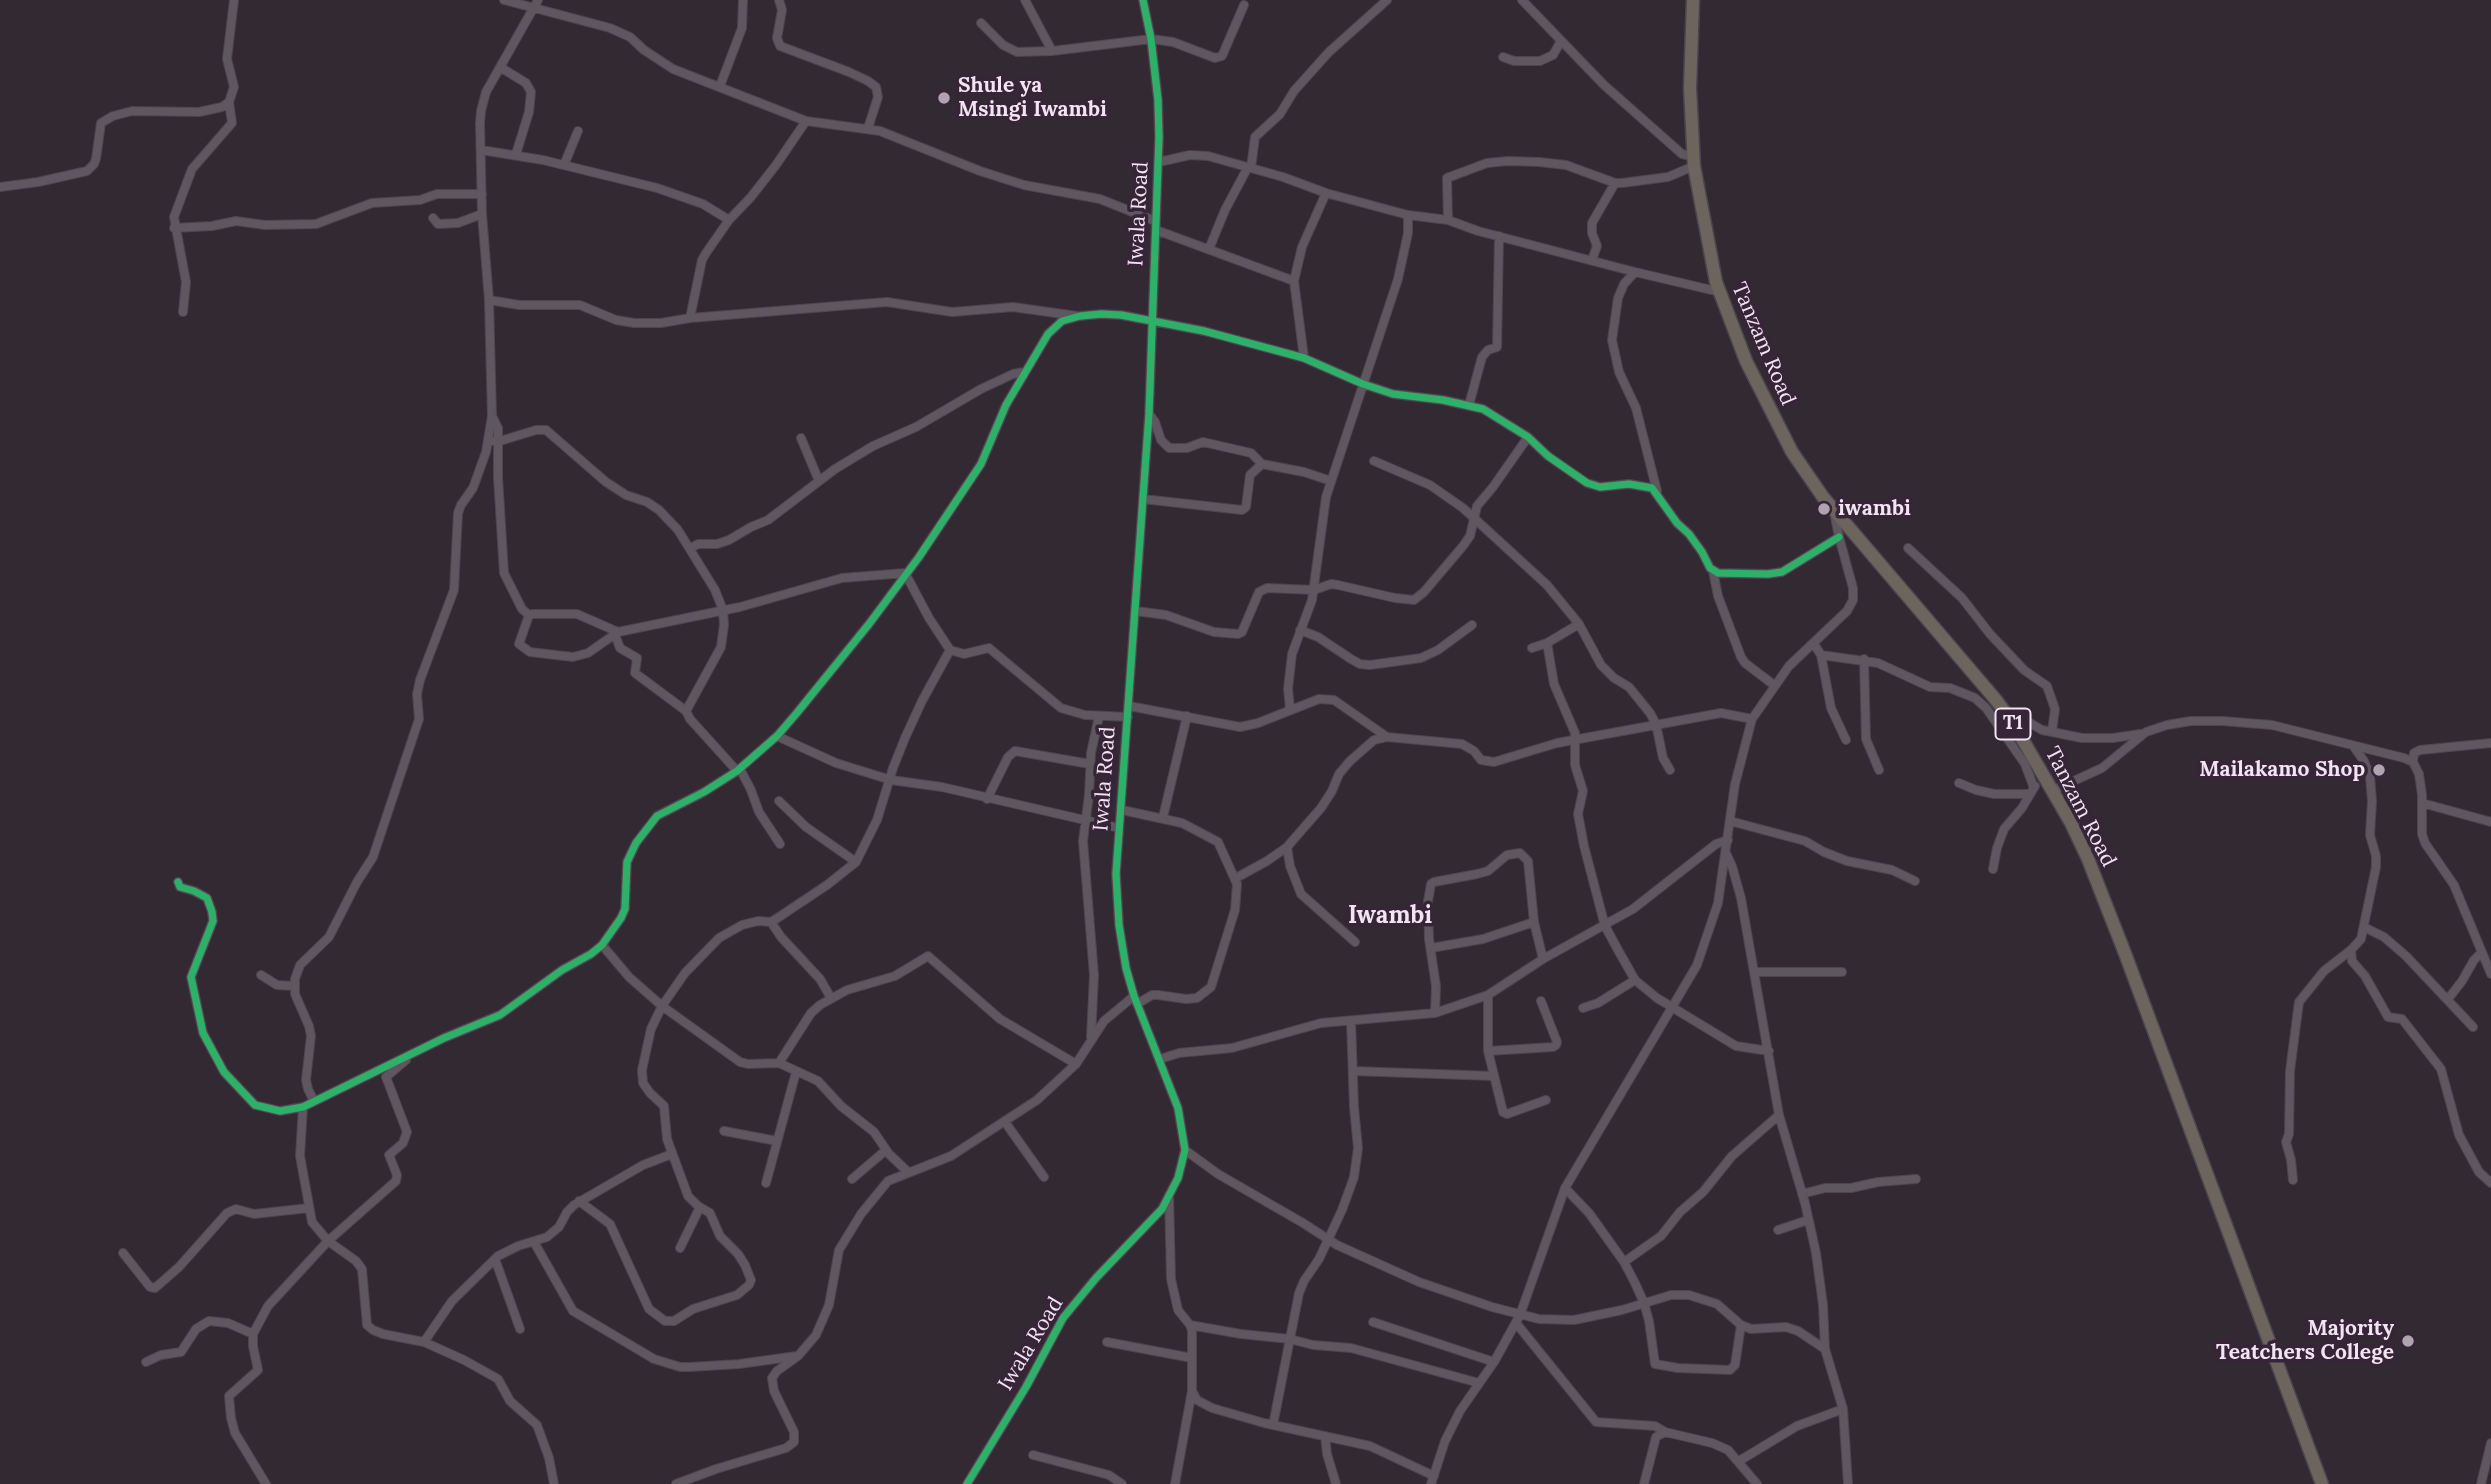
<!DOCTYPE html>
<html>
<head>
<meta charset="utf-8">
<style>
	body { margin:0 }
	canvas { display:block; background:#332933 }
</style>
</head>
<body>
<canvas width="2491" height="1484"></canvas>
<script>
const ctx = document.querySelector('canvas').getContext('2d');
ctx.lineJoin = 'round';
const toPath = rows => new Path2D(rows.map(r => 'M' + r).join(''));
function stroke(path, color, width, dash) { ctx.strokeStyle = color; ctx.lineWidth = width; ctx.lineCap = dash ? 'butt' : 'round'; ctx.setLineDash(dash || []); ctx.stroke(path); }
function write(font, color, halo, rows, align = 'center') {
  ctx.font = font + ' Lora,serif'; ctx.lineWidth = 7; ctx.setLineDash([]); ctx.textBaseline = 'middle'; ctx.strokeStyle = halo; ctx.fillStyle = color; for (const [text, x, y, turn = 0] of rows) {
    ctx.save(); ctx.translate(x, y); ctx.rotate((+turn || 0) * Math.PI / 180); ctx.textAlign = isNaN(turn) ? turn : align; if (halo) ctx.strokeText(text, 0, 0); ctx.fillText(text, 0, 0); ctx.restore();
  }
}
const minor = toPath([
	[504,0,610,28,630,37,644,50,673,69,806,121,880,131,980,171,1024,185,1100,199,1155,221],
	[779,0,782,10,777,38,780,46,849,72,868,81,876,87,878,97,868,128],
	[1025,0,1052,51],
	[1522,0,1604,85,1682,154,1690,156,1693,159],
	[981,23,1003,45,1017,52,1052,51,1151,39,1173,42,1215,58,1222,56,1244,5],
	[1503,57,1514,61,1540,61,1553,55,1561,41],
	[500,67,526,83,531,92,529,112,516,154],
	[720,86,742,28,743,0],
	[481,150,543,160,657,188,703,204,729,220],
	[1159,162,1190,155,1208,156,1283,177,1326,193,1408,215,1448,220,1478,231,1635,272,1720,292],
	[564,165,578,131],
	[1251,168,1255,137,1280,114,1294,91,1329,52,1387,0],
	[0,187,38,182,87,171,94,164,96,159,101,123,113,116,132,111,199,112,222,107,229,102,234,87,227,59,234,0],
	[433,218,438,224,458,223,482,214],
	[1448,220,1447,178,1487,163,1508,161,1539,162,1566,165,1615,183,1622,183,1668,177,1694,166],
	[174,228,212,226,236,221,265,225,316,224,372,203,420,200,437,194,482,194],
	[1156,230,1294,281],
	[1209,249,1225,210,1248,167],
	[1592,260,1597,246,1592,233,1592,223,1615,183],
	[1635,272,1624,284,1618,298,1612,340,1619,372,1636,408,1657,491],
	[489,300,519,305,580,305,616,320,634,323,661,323,690,318,887,302,952,312,1013,307,1077,316],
	[183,312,186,282,174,217,192,169,232,123,229,102],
	[690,318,702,260,706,253,729,220,751,197,776,165,806,121],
	[1304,358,1294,281,1302,247,1326,193],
	[1469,405,1482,357,1488,350,1497,347,1499,236],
	[1149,414,1155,422,1161,440,1169,448,1187,448,1203,442,1251,453,1262,464,1304,472,1331,481],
	[492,416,498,428,498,477,504,573,522,609,529,615],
	[801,438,819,481],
	[488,441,500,441,536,430,546,430,606,482,626,495,647,502,659,510,678,530,715,590,723,610,724,625,721,647,686,711,690,719,737,771],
	[1374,461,1430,485,1463,508,1547,585,1579,624,1601,665,1614,678,1629,687,1650,713,1656,724,1663,758,1670,770],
	[1143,499,1242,510,1246,507,1250,475,1262,464],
	[691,548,698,544,717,544,729,540,751,527,768,520,835,469,873,446,916,427,981,389,1013,374,1024,372],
	[1908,548,1962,598,1990,634,2024,670,2047,686,2055,709,2052,731],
	[1713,571,1718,596,1741,657,1745,663,1774,685],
	[1136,611,1166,615,1214,632,1238,634,1242,632,1259,592,1267,588,1314,590,1331,584,1338,585,1395,598,1414,600,1424,592,1463,546,1470,536,1477,506,1493,487,1528,437],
	[1300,630,1318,637,1351,659,1360,664,1370,665,1421,658,1438,650,1472,625],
	[618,632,588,653,573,657,530,652,519,644,529,615,533,614,577,614,618,632,740,607,842,578,905,573,929,618,950,650,964,654,989,648,1061,708,1085,715,1128,717],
	[615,635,620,648,637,658,635,673,686,711],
	[1547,643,1554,684,1575,733,1575,765,1583,791,1578,814,1584,846,1605,926,1618,950,1635,980,1657,998,1736,1046,1769,1051],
	[1814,644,1821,655,1878,663,1930,687,1950,688,1975,698,1986,708,2025,764,2034,788],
	[1532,648,1547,643,1579,624],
	[1821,655,1831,708,1846,740],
	[1864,659,1866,739,1879,770],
	[1129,706,1240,727,1258,723,1319,699,1334,700,1387,737,1462,744,1474,751,1481,760,1494,762,1557,743,1721,713,1752,719],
	[1290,709,1288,689,1292,654,1312,600,1326,497,1398,279,1408,233,1408,215],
	[2013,723,2025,720,2042,730,2082,738,2113,738,2140,734],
	[777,736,836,763,891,780,942,787,1119,828],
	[2413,762,2414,753,2420,750,2491,743],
	[740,769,751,790,759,812,780,844],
	[1959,783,1976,790,1994,794,2030,794],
	[2052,791,2102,768,2146,732,2167,725,2191,721,2222,721,2272,725,2404,758,2413,762,2419,774,2422,795,2422,834,2425,843,2454,885,2491,974],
	[987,799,1008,757,1015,751,1090,764],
	[779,801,806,827,856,862],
	[2422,803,2491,822],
	[1122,810,1182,823,1218,842,1237,884,1235,910,1211,987,1197,998,1186,999,1158,995,1152,995,1137,1004],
	[1163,817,1187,716],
	[1730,821,1805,841,1824,852,1847,861,1892,870,1915,881],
	[1287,847,1290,866,1301,894,1355,942],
	[1726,853,1732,866,1741,898,1779,1115,1805,1203,1816,1253,1823,1305,1825,1349,1843,1409,1848,1484],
	[1993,869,1997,848,2004,829,2022,808,2035,786],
	[1236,878,1267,861,1287,847,1321,808,1332,791,1339,774,1350,761,1374,740,1387,737],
	[178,882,180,887,194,891,207,898,212,912,213,921,191,977,203,1033,224,1072,255,1105,280,1111,303,1107,444,1038,500,1015,562,970,591,954,602,945,621,918,625,909,627,862,636,843,657,816,704,792,737,771,777,736,796,714,869,624,919,557,981,464,1006,405,1048,334,1062,321,1080,316,1101,314,1121,315,1204,331,1304,358,1363,384,1393,394,1443,400,1483,409,1528,437,1548,456,1587,483,1600,487,1629,484,1652,488,1677,523,1689,534,1702,552,1710,568,1718,573,1768,574,1782,572,1839,537],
	[771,922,781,937,820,979,831,998],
	[2364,927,2384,937,2406,956,2473,1027],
	[602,945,629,977,662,1006,740,1062,748,1064,779,1063,818,1081,841,1106,874,1132,889,1154,908,1172],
	[1431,948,1483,939,1534,922],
	[2351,950,2352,961,2365,976,2388,1017,2402,1019,2441,1069,2459,1135,2479,1172,2491,1183],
	[1755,972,1842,972],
	[261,975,277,985,294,986],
	[1488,995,1488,1051,1503,1112,1507,1114,1546,1100],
	[2448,999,2462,981,2474,960,2481,953],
	[1583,1008,1598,1003,1635,980],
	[1435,1013,1436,986,1429,939,1428,901,1431,884,1434,882,1477,874,1488,871,1507,855,1520,853,1528,861,1534,922,1543,959],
	[1091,1037,1094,975,1083,841,1089,795,1091,753,1099,716],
	[1488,1051,1553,1047,1556,1045,1557,1042,1541,1001],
	[1160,1059,1179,1053,1232,1048,1321,1023,1435,1013,1488,995,1543,959,1633,909,1716,844,1728,840],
	[779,1063,811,1013,820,1005,847,990,895,976,928,956,1000,1019,1076,1064],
	[1353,1071,1493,1076],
	[314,1101,308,1089,306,1080,311,1036,309,1026,295,994,295,979,300,965,329,937,357,882,373,857,419,719,417,694,420,680,454,590,458,513,461,505,473,488,486,452,492,416,489,300,482,214,480,124,481,111,486,92,538,0],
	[303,1107,300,1156,312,1222,328,1241,356,1261,362,1269,367,1325,373,1330,383,1334,424,1342,464,1360,498,1379,510,1401,537,1425,549,1458,554,1484],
	[1005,1122,1044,1177],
	[724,1131,777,1141],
	[1185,1150,1218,1174,1303,1223,1337,1245,1419,1282,1492,1307,1539,1319,1574,1320,1622,1310,1671,1295,1689,1295,1717,1304,1741,1325,1751,1329,1786,1327,1798,1331,1825,1349],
	[852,1179,886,1150],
	[2293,1180,2291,1160,2286,1142,2289,1134,2290,1071,2299,1002,2324,971,2351,950,2361,939,2376,867,2376,856,2370,835,2372,801,2370,776,2364,761,2354,747],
	[766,1183,796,1072],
	[1565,1188,1589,1213,1624,1262,1635,1283,1644,1303,1649,1321,1655,1364,1678,1368,1730,1370,1735,1365,1741,1325],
	[1802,1194,1825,1188,1851,1188,1878,1182,1916,1179],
	[1169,1195,1171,1279,1178,1310,1190,1325,1192,1330,1192,1391,1197,1400,1212,1408,1264,1423,1370,1446,1434,1476],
	[579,1201,610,1224,649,1309,665,1321,674,1321,693,1309,737,1295,749,1285,751,1280,745,1265,738,1254,720,1236,710,1213,698,1206,688,1196,667,1139,664,1106,650,1093,643,1083,642,1070,651,1029,662,1006,685,973,719,938,742,925,758,921,771,922,776,919,827,885,856,862,877,820,893,768,905,738,922,701,950,650],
	[1778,1230,1808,1220],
	[534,1242,573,1311,654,1359,680,1367,690,1367,739,1364,797,1356],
	[680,1248,700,1207],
	[123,1253,150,1287,155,1288,179,1267,227,1213,236,1209,254,1214,309,1208],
	[495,1259,520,1329],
	[1624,1262,1661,1236,1680,1212,1703,1192,1732,1156,1779,1115],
	[1373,1322,1494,1362],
	[1516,1323,1596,1422,1655,1426,1665,1432],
	[1190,1325,1241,1334,1290,1339,1313,1345,1351,1348,1479,1383],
	[424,1342,452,1301,498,1256,518,1246,547,1237,559,1227,567,1212,574,1205,643,1165,672,1154],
	[1107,1342,1192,1358],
	[146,1362,161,1355,181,1352,196,1329,209,1321,228,1323,253,1334],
	[1273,1425,1299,1293,1304,1281,1319,1259,1342,1210,1354,1177,1358,1148,1354,1107,1351,1021],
	[1325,1436,1327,1454,1336,1484],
	[1033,1455,1109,1475,1122,1484],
	[1739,1461,1797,1426,1843,1409],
	[266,1484,235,1433,231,1418,229,1396,258,1370,253,1346,253,1334,268,1306,328,1241,396,1181,397,1175,389,1155,403,1143,407,1132,386,1077,406,1060],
	[676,1484,716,1469,786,1448,794,1442,794,1432,774,1391,772,1378,777,1371,798,1356,816,1335,829,1305,839,1250,861,1214,888,1181,951,1156,1037,1100,1076,1064,1104,1021,1134,996],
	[967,1484,1026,1387,1063,1318,1096,1278,1162,1209,1178,1178,1185,1150,1178,1108,1134,996,1126,968,1119,925,1116,874,1149,414,1159,137,1158,100,1151,39,1143,0],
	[1175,1484,1192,1391],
	[1431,1484,1445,1441,1460,1411,1494,1362,1520,1315,1565,1188,1697,965,1718,903,1735,784,1752,719,1789,666,1847,611,1853,600,1853,588,1839,537,1834,512],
	[1644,1484,1656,1437,1665,1432,1712,1443,1728,1450,1757,1484],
	[2481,1484,2491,1443]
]);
const highway = toPath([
	[1693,0,1690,88,1694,166,1716,282,1746,361,1792,452,1823,497,1996,700,2013,723,2071,823,2088,859,2126,956,2322,1484]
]);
const cycleway = toPath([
	[178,882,180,887,194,891,207,898,212,912,213,921,191,977,203,1033,224,1072,255,1105,280,1111,303,1107,444,1038,500,1015,562,970,591,954,602,945,621,918,625,909,627,862,636,843,657,816,704,792,737,771,777,736,796,714,869,624,919,557,981,464,1006,405,1048,334,1062,321,1080,316,1101,314,1121,315,1204,331,1304,358,1363,384,1393,394,1443,400,1483,409,1528,437,1548,456,1587,483,1600,487,1629,484,1652,488,1677,523,1689,534,1702,552,1710,568,1718,573,1768,574,1782,572,1839,537],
	[967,1484,1026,1387,1063,1318,1096,1278,1162,1209,1178,1178,1185,1150,1178,1108,1134,996,1126,968,1119,925,1116,874,1149,414,1159,137,1158,100,1151,39,1143,0]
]);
const markers = [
	[944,98,7,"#afa3af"],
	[1824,509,7,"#afa3af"],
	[2379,770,7,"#afa3af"],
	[2408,1341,7,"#afa3af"]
];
const shields = [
	[2013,724,35]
];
const shieldNames = [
	["T1",2013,724]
];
const poiNames = [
	["Shule ya",958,86],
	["Msingi Iwambi",958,110],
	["iwambi",1838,509],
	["Mailakamo Shop",2365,770,"right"],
	["Majority",2394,1329,"right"],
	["Teatchers College",2394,1353,"right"]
];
const streetNames = [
	["Iwala Road",1139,214,-87],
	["Tanzam Road",1763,344,67],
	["Iwala Road",1105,779,-86],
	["Tanzam Road",2080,807,63],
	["Iwala Road",1031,1344,-59]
];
const quarterNames = [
	["Iwambi",1390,916]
];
stroke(minor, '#4d444e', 10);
stroke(highway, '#4d444e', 15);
stroke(minor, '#5f5760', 8);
stroke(highway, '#6e645e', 12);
stroke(cycleway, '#2db169', 7);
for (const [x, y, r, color] of markers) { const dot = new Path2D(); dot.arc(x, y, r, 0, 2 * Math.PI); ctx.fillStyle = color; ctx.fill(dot); stroke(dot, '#382438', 2.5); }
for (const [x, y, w] of shields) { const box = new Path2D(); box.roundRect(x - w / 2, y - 15.5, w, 31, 5); ctx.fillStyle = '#382438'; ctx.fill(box); stroke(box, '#f2e5f2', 2); }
write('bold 19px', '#f2e5f2', null, shieldNames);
write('bold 21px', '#f2e5f2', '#382438', poiNames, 'left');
write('21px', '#f2e5f2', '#382438', streetNames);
write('bold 24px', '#f2e5f2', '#382438', quarterNames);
</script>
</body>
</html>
